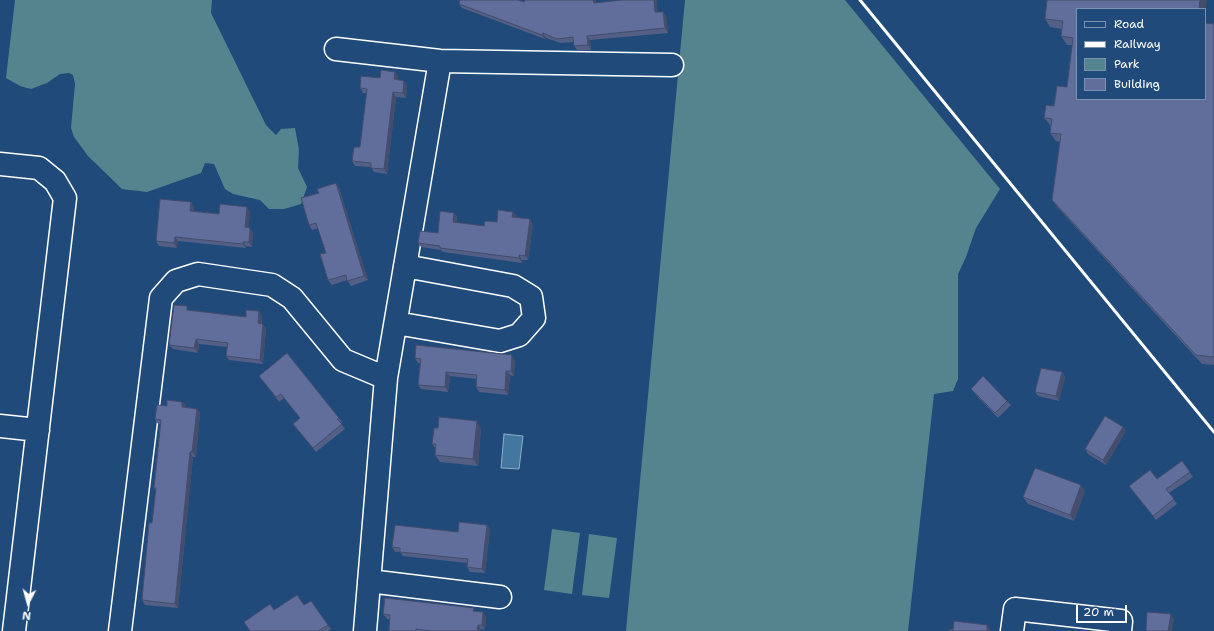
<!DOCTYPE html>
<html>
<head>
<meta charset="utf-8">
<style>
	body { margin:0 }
	#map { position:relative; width:1214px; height:631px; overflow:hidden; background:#1f4a7a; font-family:"Shantell Sans",sans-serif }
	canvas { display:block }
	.legend { position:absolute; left:1076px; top:8px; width:130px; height:92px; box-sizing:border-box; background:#1f4a7a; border:1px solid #7992af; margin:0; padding:5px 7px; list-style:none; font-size:12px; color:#fff }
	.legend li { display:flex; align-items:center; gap:8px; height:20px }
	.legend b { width:20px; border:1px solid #7992af }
	.north { position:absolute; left:8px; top:583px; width:40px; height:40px; -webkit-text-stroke:3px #1f4a7a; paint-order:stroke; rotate:186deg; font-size:11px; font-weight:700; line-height:16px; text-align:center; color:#fff }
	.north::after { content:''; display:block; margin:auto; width:14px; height:18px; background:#fff; clip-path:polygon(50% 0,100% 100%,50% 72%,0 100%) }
	.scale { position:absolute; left:1076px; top:605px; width:51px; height:18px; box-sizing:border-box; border:2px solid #fff; border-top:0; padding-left:5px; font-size:12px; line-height:14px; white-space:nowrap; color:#fff; -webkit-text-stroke:3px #1f4a7a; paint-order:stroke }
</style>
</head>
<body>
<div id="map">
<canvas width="1214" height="631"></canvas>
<ul class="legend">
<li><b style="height:5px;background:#1f4a7a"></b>Road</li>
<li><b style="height:5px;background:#fff"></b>Railway</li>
<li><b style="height:11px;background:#55848e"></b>Park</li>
<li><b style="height:11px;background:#616e9b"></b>Building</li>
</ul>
<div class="north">N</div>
<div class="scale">20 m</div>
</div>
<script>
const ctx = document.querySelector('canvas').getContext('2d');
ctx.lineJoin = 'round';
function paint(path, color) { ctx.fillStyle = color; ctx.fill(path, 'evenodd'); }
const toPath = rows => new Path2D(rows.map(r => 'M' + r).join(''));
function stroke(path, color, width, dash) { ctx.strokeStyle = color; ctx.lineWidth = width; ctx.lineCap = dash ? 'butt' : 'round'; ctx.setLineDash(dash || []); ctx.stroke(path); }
const green = toPath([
	[15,0,212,0,211,13,266,125,276,135,281,129,295,128,299,150,298,168,307,187,301,204,284,209,269,209,260,200,233,194,225,189,214,164,205,163,201,173,147,192,122,189,88,156,74,137,71,128,75,84,73,75,69,73,60,74,47,83,31,89,20,86,6,78],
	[685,0,845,0,1000,189,976,228,966,257,958,274,958,379,953,391,934,394,908,631,626,631],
	[552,529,580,533,572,594,544,590],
	[589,534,617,538,609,598,582,595]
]);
const water = toPath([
	[504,434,523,436,519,469,501,468,504,434]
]);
const minor = toPath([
	[336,49,440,61,672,65],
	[0,164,39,168,55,181,65,198,14,631],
	[396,323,500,341,519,335,534,318,531,297,513,286,405,266],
	[0,426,38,430],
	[369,581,500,597],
	[120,631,161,298,176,281,198,274,272,285,292,298,343,360,386,378],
	[365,631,386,378,440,61],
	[1012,631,1015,609,1121,621,1120,631]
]);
const rail = toPath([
	[860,0,1214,432]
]);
const wall = toPath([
	[524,2,596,3,658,12,663,12,666,16,668,33,590,40,591,50,578,51,574,46,574,42,561,43,546,38,545,39,462,8,459,4],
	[1077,9,1214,24,1214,365,1202,364,1058,208,1052,200,1060,142,1056,141,1050,133,1051,126,1044,118,1067,87,1072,45,1067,45,1061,36,1062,29,1050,27,1045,19],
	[395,72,398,77,398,80,404,81,407,85,406,98,396,97,387,174,374,172,371,167,355,166,352,161,360,147,367,93,363,93,360,88,380,78],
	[339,188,368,280,351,286,347,280,332,285,328,280,326,253,318,228,312,230,309,225],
	[191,202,194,207,194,211,219,214,250,212,248,228,253,233,252,247,246,246,246,248,178,241,177,248,159,246,156,241],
	[513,212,516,216,516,218,533,224,528,260,522,260,522,263,443,252,441,250,421,247,418,243,438,233,454,213,457,217,456,223,484,226,497,222],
	[190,311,246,317,259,311,262,316,262,324,266,328,263,364,229,360,226,356,227,347,199,344,198,353,173,349,169,345],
	[415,358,515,360,514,376,510,375,508,395,479,392,476,387,477,379,450,376,448,392,421,389,418,385,420,363,418,363],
	[1062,372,1065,377,1059,401,1038,396,1035,392],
	[259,376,339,418,342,422,341,423,345,429,316,452,293,424,300,418,284,398,279,402],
	[971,389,1007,401,1011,405,998,418,974,393],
	[182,402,186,406,186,407,197,409,200,413,196,457,193,457,178,608,145,605,142,600,152,523,156,491,154,488,160,424,158,424,155,419,167,406],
	[1123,427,1126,431,1106,465,1088,454,1085,449],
	[438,428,481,428,478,466,440,462,435,455,436,449,432,444],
	[1182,461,1193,477,1169,493,1177,504,1156,520,1129,486,1157,479],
	[1085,491,1074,521,1028,504,1023,497],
	[487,525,490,529,485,573,470,572,467,567,467,563,403,556,400,552,395,552,392,547],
	[311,601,331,629,328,631,250,631,274,610,304,605],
	[476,611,486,616,485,630,481,629,480,631,389,631,390,619,387,619,383,614]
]);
const shadedWall = toPath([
	[593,0,596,0,597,7,594,3],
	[654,0,657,0,658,17,655,12],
	[1200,0,1207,0,1205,17,1205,9,1199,9],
	[663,12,666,16,668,33,665,28],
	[543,33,546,38,545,39,542,35],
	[587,36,590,40,591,50,588,45],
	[395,72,398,77,398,84,394,79],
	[404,81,407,85,406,98,403,93],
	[393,92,396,97,387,174,384,169],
	[336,183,339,188,368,280,364,276],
	[191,202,194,207,193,215,190,211],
	[247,207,250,212,248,232,245,227],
	[513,212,516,216,515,222,512,217],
	[454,213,457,217,456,227,453,222],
	[530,219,533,224,528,260,525,256],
	[250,228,253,233,252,247,249,242],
	[175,237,178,241,177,248,174,243],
	[243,242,246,246,246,248,243,244],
	[519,255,522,260,522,263,519,258],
	[259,311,262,316,261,328,258,323],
	[263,324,266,328,263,364,260,360],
	[196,339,199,344,198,353,194,348],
	[512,355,515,360,514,376,511,371],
	[506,371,510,375,508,395,505,390],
	[446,372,450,376,448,392,445,387],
	[1062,372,1065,377,1059,401,1056,396],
	[182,402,186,406,185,411,182,407],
	[197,409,200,413,196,457,192,452],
	[477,421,481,428,478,466,473,459],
	[1123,427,1126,431,1106,465,1103,460],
	[190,452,193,457,178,608,175,604],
	[1081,485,1085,491,1074,521,1070,515],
	[487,525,490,529,485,573,482,569],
	[483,612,486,616,485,630,482,625],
	[1171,614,1174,619,1172,631,1168,631],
	[478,625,481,629,480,631,477,631],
	[987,625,990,629,990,631,987,631]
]);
const building = toPath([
	[460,0,518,0,524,2,525,0,593,0,594,3,622,0,654,0,655,12,663,12,665,28,587,36,588,45,574,46,573,37,557,39,543,33,542,35,459,4,460,0],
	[1047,0,1200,0,1199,9,1077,9,1077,99,1205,99,1205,23,1214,24,1214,357,1196,355,1052,200,1061,134,1050,133,1052,119,1044,118,1046,105,1054,106,1057,86,1067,87,1073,38,1061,36,1063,21,1045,19,1047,0],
	[381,70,395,72,394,79,404,81,403,93,393,92,384,169,371,168,371,163,352,161,354,147,360,147,367,89,360,88,361,76,380,78,381,70],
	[336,183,364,276,347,281,346,275,328,280,320,254,326,253,316,223,309,225,301,198,319,193,317,189,336,183],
	[160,199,191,202,190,211,219,214,220,204,247,207,245,227,250,228,249,242,243,242,243,244,175,237,174,243,156,241,160,199],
	[498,210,513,212,512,217,530,219,525,256,519,255,519,258,440,248,440,246,418,243,420,231,438,233,440,211,454,213,453,222,484,226,485,221,497,222,498,210],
	[174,305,187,306,187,310,246,317,246,310,259,311,258,323,263,324,260,360,226,356,228,343,196,339,194,348,169,345,174,305],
	[416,345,512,355,511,371,506,371,505,390,476,387,477,375,446,372,445,387,418,385,421,359,415,358,416,345],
	[287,353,339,418,337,419,342,424,313,448,293,424,300,418,281,394,276,397,259,376,287,353],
	[1041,368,1062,372,1056,396,1035,392,1041,368],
	[983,376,1007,401,995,413,971,389,983,376],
	[167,400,182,402,182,407,197,409,192,452,190,452,175,604,142,600,149,523,152,523,156,488,154,488,161,420,155,419,157,405,167,406,167,400],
	[1105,416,1123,427,1103,460,1085,449,1105,416],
	[439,417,477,421,473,459,435,455,436,444,432,444,434,428,438,428,439,417],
	[1182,461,1190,472,1166,489,1174,499,1153,516,1129,486,1150,470,1157,479,1182,461],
	[1035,468,1081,485,1070,515,1023,497,1035,468],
	[459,522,487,525,482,569,467,567,468,559,400,552,400,548,392,547,395,525,458,532,459,522],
	[297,595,304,605,311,601,328,625,318,631,250,631,244,622,270,604,274,610,297,595],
	[385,598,474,608,473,611,483,612,482,625,478,625,477,631,432,631,416,629,416,631,389,631,390,615,383,614,385,598],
	[1147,612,1171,614,1168,631,1146,631,1147,612],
	[954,621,987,625,987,631,950,631,950,629,953,630,954,621]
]);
paint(green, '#55848e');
paint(water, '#4377a0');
stroke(water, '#8eadc6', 1);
stroke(minor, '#fff', 25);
stroke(minor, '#1f4a7a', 22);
stroke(rail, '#fff', 3);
paint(wall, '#535f85');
paint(shadedWall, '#444d6c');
paint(building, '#616e9b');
stroke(building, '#444d6c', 1);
</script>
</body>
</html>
